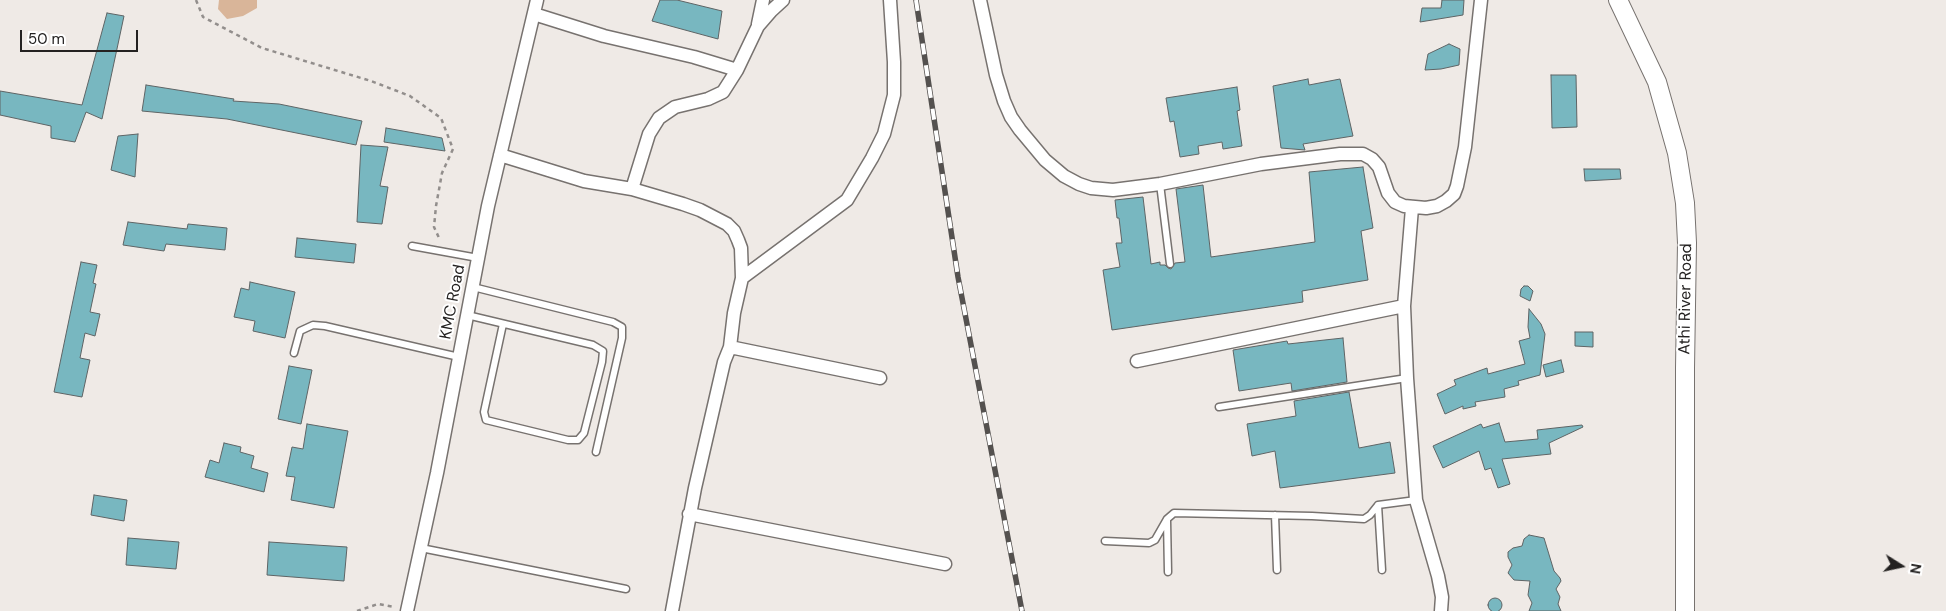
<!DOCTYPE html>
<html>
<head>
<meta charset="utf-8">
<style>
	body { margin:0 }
	#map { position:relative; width:1946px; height:611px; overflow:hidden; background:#efeae6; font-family:"DM Sans",sans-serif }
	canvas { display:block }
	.north { position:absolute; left:1876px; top:541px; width:50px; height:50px; -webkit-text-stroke:4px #fff; paint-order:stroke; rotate:100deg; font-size:14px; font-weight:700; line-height:20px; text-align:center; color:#242221 }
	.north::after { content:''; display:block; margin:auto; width:18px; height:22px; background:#242221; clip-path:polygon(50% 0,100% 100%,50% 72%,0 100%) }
	.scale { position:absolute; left:20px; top:30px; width:118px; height:22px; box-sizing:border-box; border:2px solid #242221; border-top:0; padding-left:6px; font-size:15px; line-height:18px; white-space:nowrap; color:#242221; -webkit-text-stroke:4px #fff; paint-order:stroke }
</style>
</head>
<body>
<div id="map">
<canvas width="1946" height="611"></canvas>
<div class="north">N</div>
<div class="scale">50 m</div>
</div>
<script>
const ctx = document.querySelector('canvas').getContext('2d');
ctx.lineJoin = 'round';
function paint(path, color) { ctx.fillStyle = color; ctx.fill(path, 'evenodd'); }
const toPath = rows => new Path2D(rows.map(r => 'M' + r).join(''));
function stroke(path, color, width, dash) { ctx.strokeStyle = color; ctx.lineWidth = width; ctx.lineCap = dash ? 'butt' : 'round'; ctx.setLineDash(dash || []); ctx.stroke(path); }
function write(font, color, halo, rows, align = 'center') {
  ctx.font = font + ' "DM Sans",sans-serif'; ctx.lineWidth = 4; ctx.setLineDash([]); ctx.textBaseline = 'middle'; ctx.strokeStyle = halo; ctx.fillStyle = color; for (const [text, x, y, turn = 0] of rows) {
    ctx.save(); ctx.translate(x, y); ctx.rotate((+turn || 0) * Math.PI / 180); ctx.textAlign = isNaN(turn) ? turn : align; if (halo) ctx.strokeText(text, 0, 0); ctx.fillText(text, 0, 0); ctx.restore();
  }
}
const green = toPath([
	[219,0,257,0,257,8,243,16,227,19,218,9]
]);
const building = toPath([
	[660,0,677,0,722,11,718,39,652,21,660,0],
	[1442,0,1464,0,1463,15,1420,22,1422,8,1441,8,1442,0],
	[107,13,124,16,102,119,86,112,75,142,51,138,51,126,0,115,0,91,82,105,107,13],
	[1449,44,1460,49,1459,65,1441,69,1425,70,1428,54,1449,44],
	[1551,75,1576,75,1577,127,1552,128,1551,75],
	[1308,79,1309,85,1340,79,1353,136,1303,144,1305,150,1281,148,1273,86,1308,79],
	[146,85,234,99,233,101,279,104,362,121,356,145,227,119,142,111,146,85],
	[1237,87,1240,110,1237,111,1242,146,1223,149,1222,142,1198,146,1199,154,1180,157,1174,121,1170,122,1166,98,1237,87],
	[386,128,442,138,445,151,384,142,386,128],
	[138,134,135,177,111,170,118,136,138,134],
	[361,145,388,147,380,186,388,187,382,224,357,222,361,145],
	[1363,167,1373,228,1361,231,1368,280,1302,291,1303,302,1112,330,1103,270,1120,267,1116,243,1122,243,1119,218,1117,218,1115,200,1143,197,1151,264,1160,262,1160,265,1165,265,1168,268,1171,269,1175,263,1185,262,1176,189,1203,185,1211,257,1315,242,1309,172,1363,167],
	[1584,169,1620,169,1621,179,1585,181,1584,169],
	[128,222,187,229,188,224,227,228,225,250,166,244,164,251,123,245,128,222],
	[297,238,356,244,354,263,295,257,297,238],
	[81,262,97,265,93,283,96,284,90,312,100,314,95,336,85,333,80,358,90,360,82,397,54,392,81,262],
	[250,282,295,292,285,338,253,331,255,321,234,317,241,288,249,290,250,282],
	[1524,286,1528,286,1533,291,1530,301,1520,296,1521,289,1524,286],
	[1529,309,1541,324,1545,334,1540,375,1518,381,1519,385,1504,389,1505,397,1475,402,1476,406,1463,409,1463,406,1445,414,1437,394,1456,385,1454,380,1487,368,1488,374,1525,364,1519,341,1530,338,1528,327,1529,309],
	[1575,332,1593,332,1593,347,1575,346,1575,332],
	[1343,338,1347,382,1292,391,1291,383,1239,391,1233,350,1287,341,1288,344,1343,338],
	[1561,360,1564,372,1546,377,1543,365,1561,360],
	[289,366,312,370,301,424,278,419,289,366],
	[1349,392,1359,448,1390,442,1395,473,1280,488,1275,451,1252,456,1247,424,1296,416,1294,401,1349,392],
	[1499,423,1505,442,1538,439,1537,430,1582,425,1583,427,1549,443,1551,454,1502,459,1510,484,1498,488,1491,468,1485,470,1479,451,1443,468,1433,446,1481,424,1483,428,1499,423],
	[307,424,348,431,334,508,291,500,295,477,286,476,292,447,303,449,307,424],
	[224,443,241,447,240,452,254,456,251,468,268,473,264,492,205,477,210,460,219,463,224,443],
	[94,495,127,500,124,521,91,515,94,495],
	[1529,535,1544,538,1554,571,1560,578,1561,581,1556,589,1560,597,1558,604,1561,611,1529,611,1532,603,1528,595,1530,581,1514,580,1508,573,1512,565,1508,557,1508,552,1513,548,1522,546,1524,539,1529,535],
	[128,538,179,542,176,569,126,565,128,538],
	[269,542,347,547,344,581,267,575,269,542],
	'1488 605a7 7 0 1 1 14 0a7 7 0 1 1-14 0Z'
]);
const path = toPath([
	[196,0,203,17,262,48,371,81,410,96,441,118,453,149,442,173,436,206,434,227,440,240],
	[357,611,378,604,394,607]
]);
const lane = toPath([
	[1160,184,1170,264],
	[412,246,478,258],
	[473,287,613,322,622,327,622,338,596,452],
	[467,315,593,345,603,351,602,362,584,433,578,440,568,440,486,420,484,412,503,324],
	[294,353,300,331,313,325,325,326,459,357],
	[1219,407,1407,378],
	[1378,505,1382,570],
	[1275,515,1277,570],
	[1167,520,1168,572],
	[1105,541,1149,543,1155,540,1167,519,1174,513,1312,516,1364,519,1370,515,1378,505,1416,500],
	[421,548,626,589]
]);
const street = toPath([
	[980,0,996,75,1004,101,1011,117,1020,130,1045,160,1064,176,1079,184,1091,188,1113,190,1160,184,1261,164,1340,154,1363,154,1372,159,1379,167,1388,193,1395,202,1404,206,1426,208,1437,206,1446,201,1454,194,1457,186,1465,147,1481,0],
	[534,14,604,36,694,57,737,70],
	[758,24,763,0],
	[500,155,584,181,632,189,683,204,700,210,727,224,734,231,738,240,741,248,742,278,734,313,730,347,724,362,695,488,672,611],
	[632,189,649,134,659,118,675,107,708,99,723,92,737,70,758,26,771,11,783,0],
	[1412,208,1404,306,1407,378,1416,500,1438,576,1442,597,1441,611],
	[742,278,847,200,872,158,884,134,894,95,894,62,890,0],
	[730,347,880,378],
	[1137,361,1404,306],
	[689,514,945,564],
	[407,611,437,473,488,206,537,0]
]);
const secondary = toPath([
	[1618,0,1657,82,1677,153,1685,203,1687,243,1685,368,1685,611]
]);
const rail = toPath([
	[916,0,958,277,1022,611]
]);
const streetNames = [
	["Athi River Road",1686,299,-89],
	["KMC Road",453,302,-79]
];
paint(green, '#d9b599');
paint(building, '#78b7c0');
stroke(building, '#5e6465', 1);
stroke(lane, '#77726f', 9);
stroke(street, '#77726f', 15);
stroke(secondary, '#77726f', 20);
stroke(path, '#928e8c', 2.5, [4, 4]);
stroke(lane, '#fff', 6);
stroke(street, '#fff', 12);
stroke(secondary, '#fff', 18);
stroke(rail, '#54514f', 5.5);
stroke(rail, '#fff', 4, [11]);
write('16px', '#242221', '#fff', streetNames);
</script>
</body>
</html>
